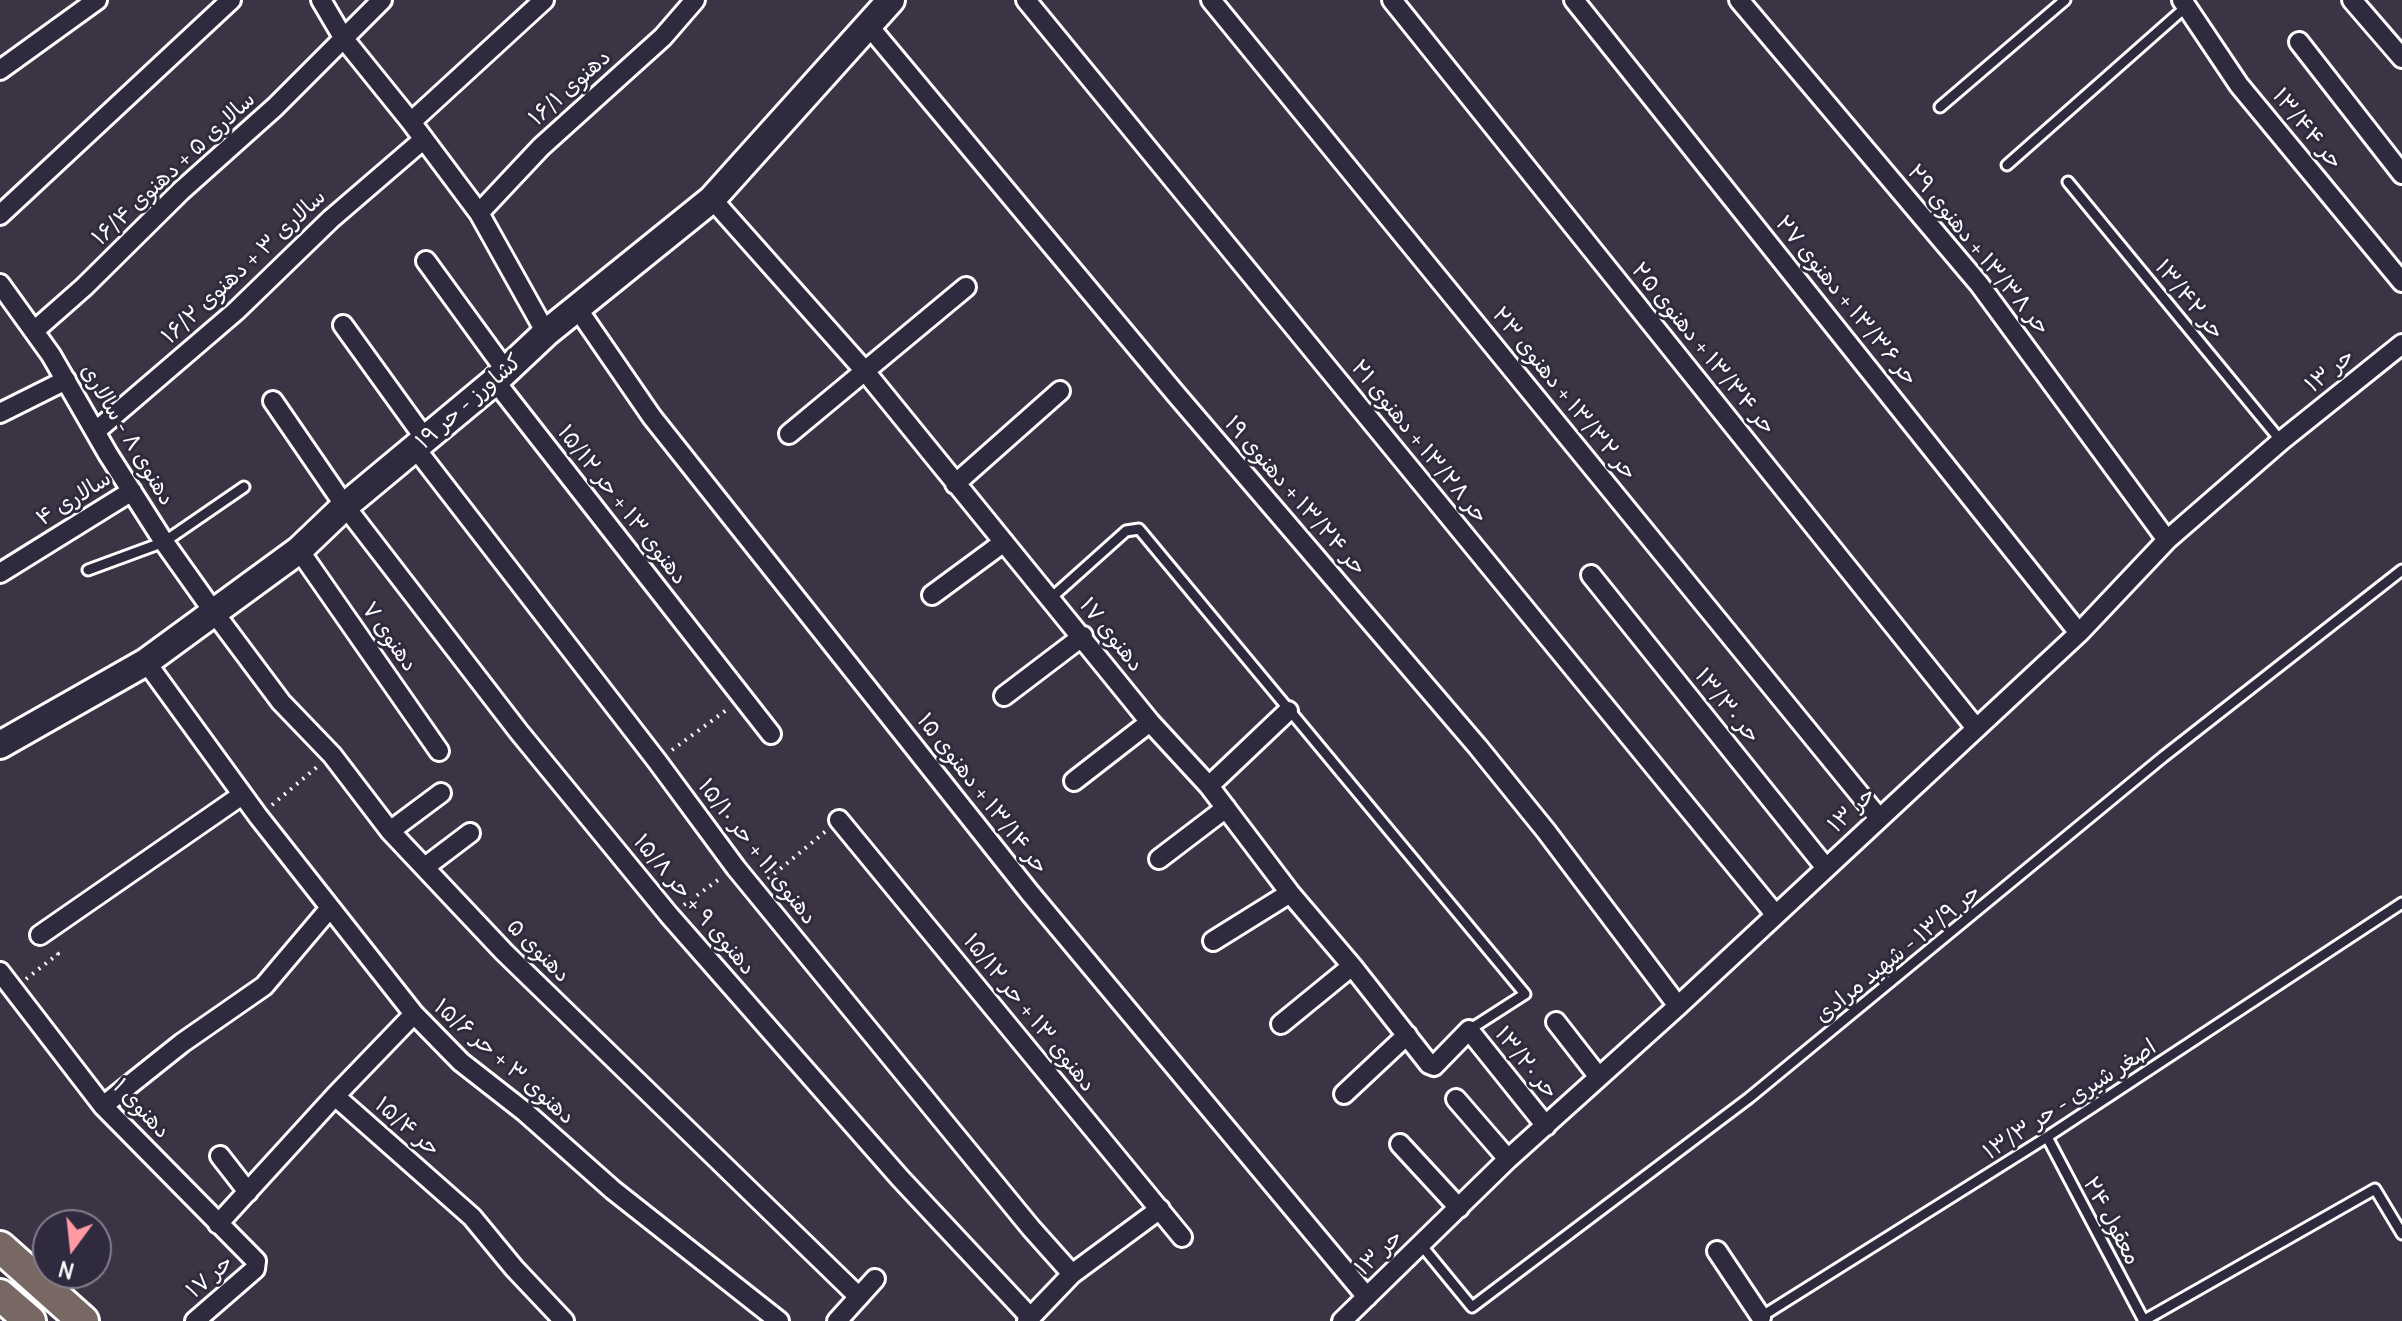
<!DOCTYPE html>
<html>
<head>
<meta charset="utf-8">
<style>
	body { margin:0 }
	#map { position:relative; width:2402px; height:1321px; overflow:hidden; background:#3c3444; font-family:Delius,sans-serif }
	canvas { display:block }
	.north { position:absolute; left:32px; top:1209px; width:80px; height:80px; box-sizing:border-box; background:#2f2a3d; border:2px solid #827f8b; border-radius:50%; rotate:195deg; font-size:22px; font-weight:700; line-height:32px; text-align:center; color:#fff }
	.north::after { content:''; display:block; margin:auto; width:28px; height:36px; background:#ff9aa2; clip-path:polygon(50% 0,100% 100%,50% 72%,0 100%) }
</style>
</head>
<body>
<div id="map">
<canvas width="2402" height="1321"></canvas>
<div class="north">N</div>
</div>
<script>
const ctx = document.querySelector('canvas').getContext('2d');
ctx.lineJoin = 'round';
const toPath = rows => new Path2D(rows.map(r => 'M' + r).join(''));
function stroke(path, color, width, dash) { ctx.strokeStyle = color; ctx.lineWidth = width; ctx.lineCap = dash ? 'butt' : 'round'; ctx.setLineDash(dash || []); ctx.stroke(path); }
function write(font, color, halo, rows, align = 'center') {
  ctx.font = font + ' Delius,"Playpen Sans Arabic",sans-serif'; ctx.lineWidth = 6; ctx.setLineDash([]); ctx.textBaseline = 'middle'; ctx.strokeStyle = halo; ctx.fillStyle = color; for (const [text, x, y, turn = 0] of rows) {
    ctx.save(); ctx.translate(x, y); ctx.rotate((+turn || 0) * Math.PI / 180); ctx.textAlign = isNaN(turn) ? turn : align; if (halo) ctx.strokeText(text, 0, 0); ctx.fillText(text, 0, 0); ctx.restore();
  }
}
const path = toPath([
	[672,750,729,708],
	[272,805,317,767],
	[768,879,826,831],
	[684,905,722,877],
	[26,979,58,954,53,949]
]);
const lane = toPath([
	[1940,107,2065,0],
	[2007,165,2187,6],
	[2068,182,2281,441],
	[88,570,164,542,244,487],
	[1050,599,1126,531,1139,529,1525,994,1469,1030],
	[2047,1137,2144,1321],
	[1422,1246,1472,1307,1749,1098,2163,757,2402,570],
	[1759,1318,2047,1137,2402,903],
	[2143,1321,2375,1189,2402,1234]
]);
const street = toPath([
	[321,0,344,39,411,122,479,213,546,333],
	[1026,0,1775,914],
	[1211,0,1879,818],
	[1392,0,1976,728],
	[1574,0,2079,633],
	[1739,0,1979,284,2167,540],
	[2182,0,2239,85,2402,282],
	[2352,0,2402,58],
	[867,24,1175,393,1478,747,1546,831,1678,1006],
	[2299,42,2402,174],
	[0,70,97,0],
	[411,122,544,0],
	[712,199,864,370,1150,722,1209,786,1290,893,1352,966,1429,1064,1434,1066,1469,1030,1546,1126],
	[479,213,541,147,663,37,695,0],
	[0,215,231,0],
	[426,261,506,371],
	[0,284,51,355,108,454,164,542,213,611,281,702,332,755,390,831,504,952,859,1297],
	[577,308,652,417,1030,893,1367,1297],
	[343,325,426,440],
	[34,331,84,287,181,191,275,107,382,0],
	[495,381,771,734],
	[273,401,345,506,519,732,669,915,900,1178,1030,1317],
	[0,413,66,380],
	[96,431,236,311,331,219,424,139],
	[789,434,966,287],
	[416,449,657,761,736,868,1031,1228,1072,1274],
	[955,484,1060,391],
	[299,550,439,751],
	[0,573,132,491],
	[1591,575,1826,868],
	[932,595,1004,542],
	[146,662,258,816,414,1014,461,1062,525,1112,613,1190,779,1321],
	[1004,696,1083,636],
	[1074,781,1150,722],
	[1209,786,1288,711],
	[839,820,1182,1237],
	[390,831,441,793],
	[1159,859,1226,808],
	[425,867,470,833],
	[40,935,242,795],
	[1213,941,1290,893],
	[0,972,103,1106,256,1261,255,1269,195,1321],
	[1556,1022,1598,1076],
	[1281,1024,1352,966],
	[1344,1094,1407,1035],
	[335,1096,414,1014],
	[1456,1099,1508,1159],
	[103,1106,182,1043,264,986,330,908],
	[1400,1144,1459,1208],
	[220,1156,248,1192],
	[218,1224,335,1096,472,1217,514,1268,564,1321],
	[1717,1251,1761,1317],
	[837,1321,875,1279],
	[1027,1321,1072,1274,1160,1209],
	[1342,1321,1508,1159,1678,1006,2079,633,2167,540,2281,441,2402,344]
]);
const secondary = toPath([
	[0,745,146,662,299,550,345,506,495,381,546,333,712,199,891,0]
]);
const primary = toPath([
	[0,1247,83,1321],
	[0,1295,30,1321]
]);
const streetNames = [
	["دهنوی ۱۶/۱",570,88,-42],
	["حر ۱۳/۴۴",2307,129,51],
	["سالاری ۵ + دهنوی ۱۶/۴",174,169,-43],
	["حر ۱۳/۳۸ + دهنوی ۲۹",1978,250,51],
	["سالاری ۳ + دهنوی ۱۶/۲",244,267,-43],
	["حر ۱۳/۴۲",2189,300,51],
	["حر ۱۳/۳۶ + دهنوی ۲۷",1846,301,51],
	["حر ۱۳/۳۴ + دهنوی ۲۵",1703,349,51],
	["حر ۱۳",2330,371,-39],
	["حر ۱۳/۳۲ + دهنوی ۲۳",1564,394,51],
	["کشاورز - حر ۱۹",469,402,-41],
	["دهنوی ۸ - سالاری",127,435,59],
	["حر ۱۳/۲۸ + دهنوی ۲۱",1419,442,51],
	["حر ۱۳/۲۴ + دهنوی ۱۹",1295,496,49],
	["سالاری ۴",74,499,-32],
	["دهنوی ۱۳ + حر ۱۵/۱۲",622,505,52],
	["دهنوی ۱۷",1111,635,51],
	["دهنوی ۷",389,637,55],
	["حر ۱۳/۳۰",1727,706,51],
	["حر ۱۳/۱۴ + دهنوی ۱۵",982,794,52],
	["حر ۱۳",1852,810,-43],
	["دهنوی ۱۱ + حر ۱۵/۱۰",757,852,52],
	["دهنوی ۹ + حر ۱۵/۸",694,905,50],
	["دهنوی ۵",538,951,45],
	["حر ۱۳/۹ - شهید مرادی",1898,954,-39],
	["دهنوی ۱۳ + حر ۱۵/۱۲",1029,1013,51],
	["دهنوی ۳ + حر ۱۵/۶",504,1062,41],
	["حر ۱۳/۲۰",1526,1063,51],
	["اصغر شیری - حر ۱۳/۳",2070,1100,-33],
	["دهنوی ۱",141,1109,47],
	["حر ۱۵/۴",407,1127,41],
	["معقول ۲۴",2111,1221,62],
	["حر ۱۳",1379,1253,-43],
	["حر ۱۷",210,1277,-41]
];
stroke(lane, '#fff', 15);
stroke(street, '#fff', 24);
stroke(secondary, '#fff', 32);
stroke(primary, '#fff', 36);
stroke(path, '#fff', 4, [2, 6]);
stroke(lane, '#2f2a3d', 9);
stroke(street, '#2f2a3d', 18);
stroke(secondary, '#2f2a3d', 26);
stroke(primary, '#776864', 30);
write('22px', '#fff', '#2f2a3d', streetNames);
</script>
</body>
</html>
